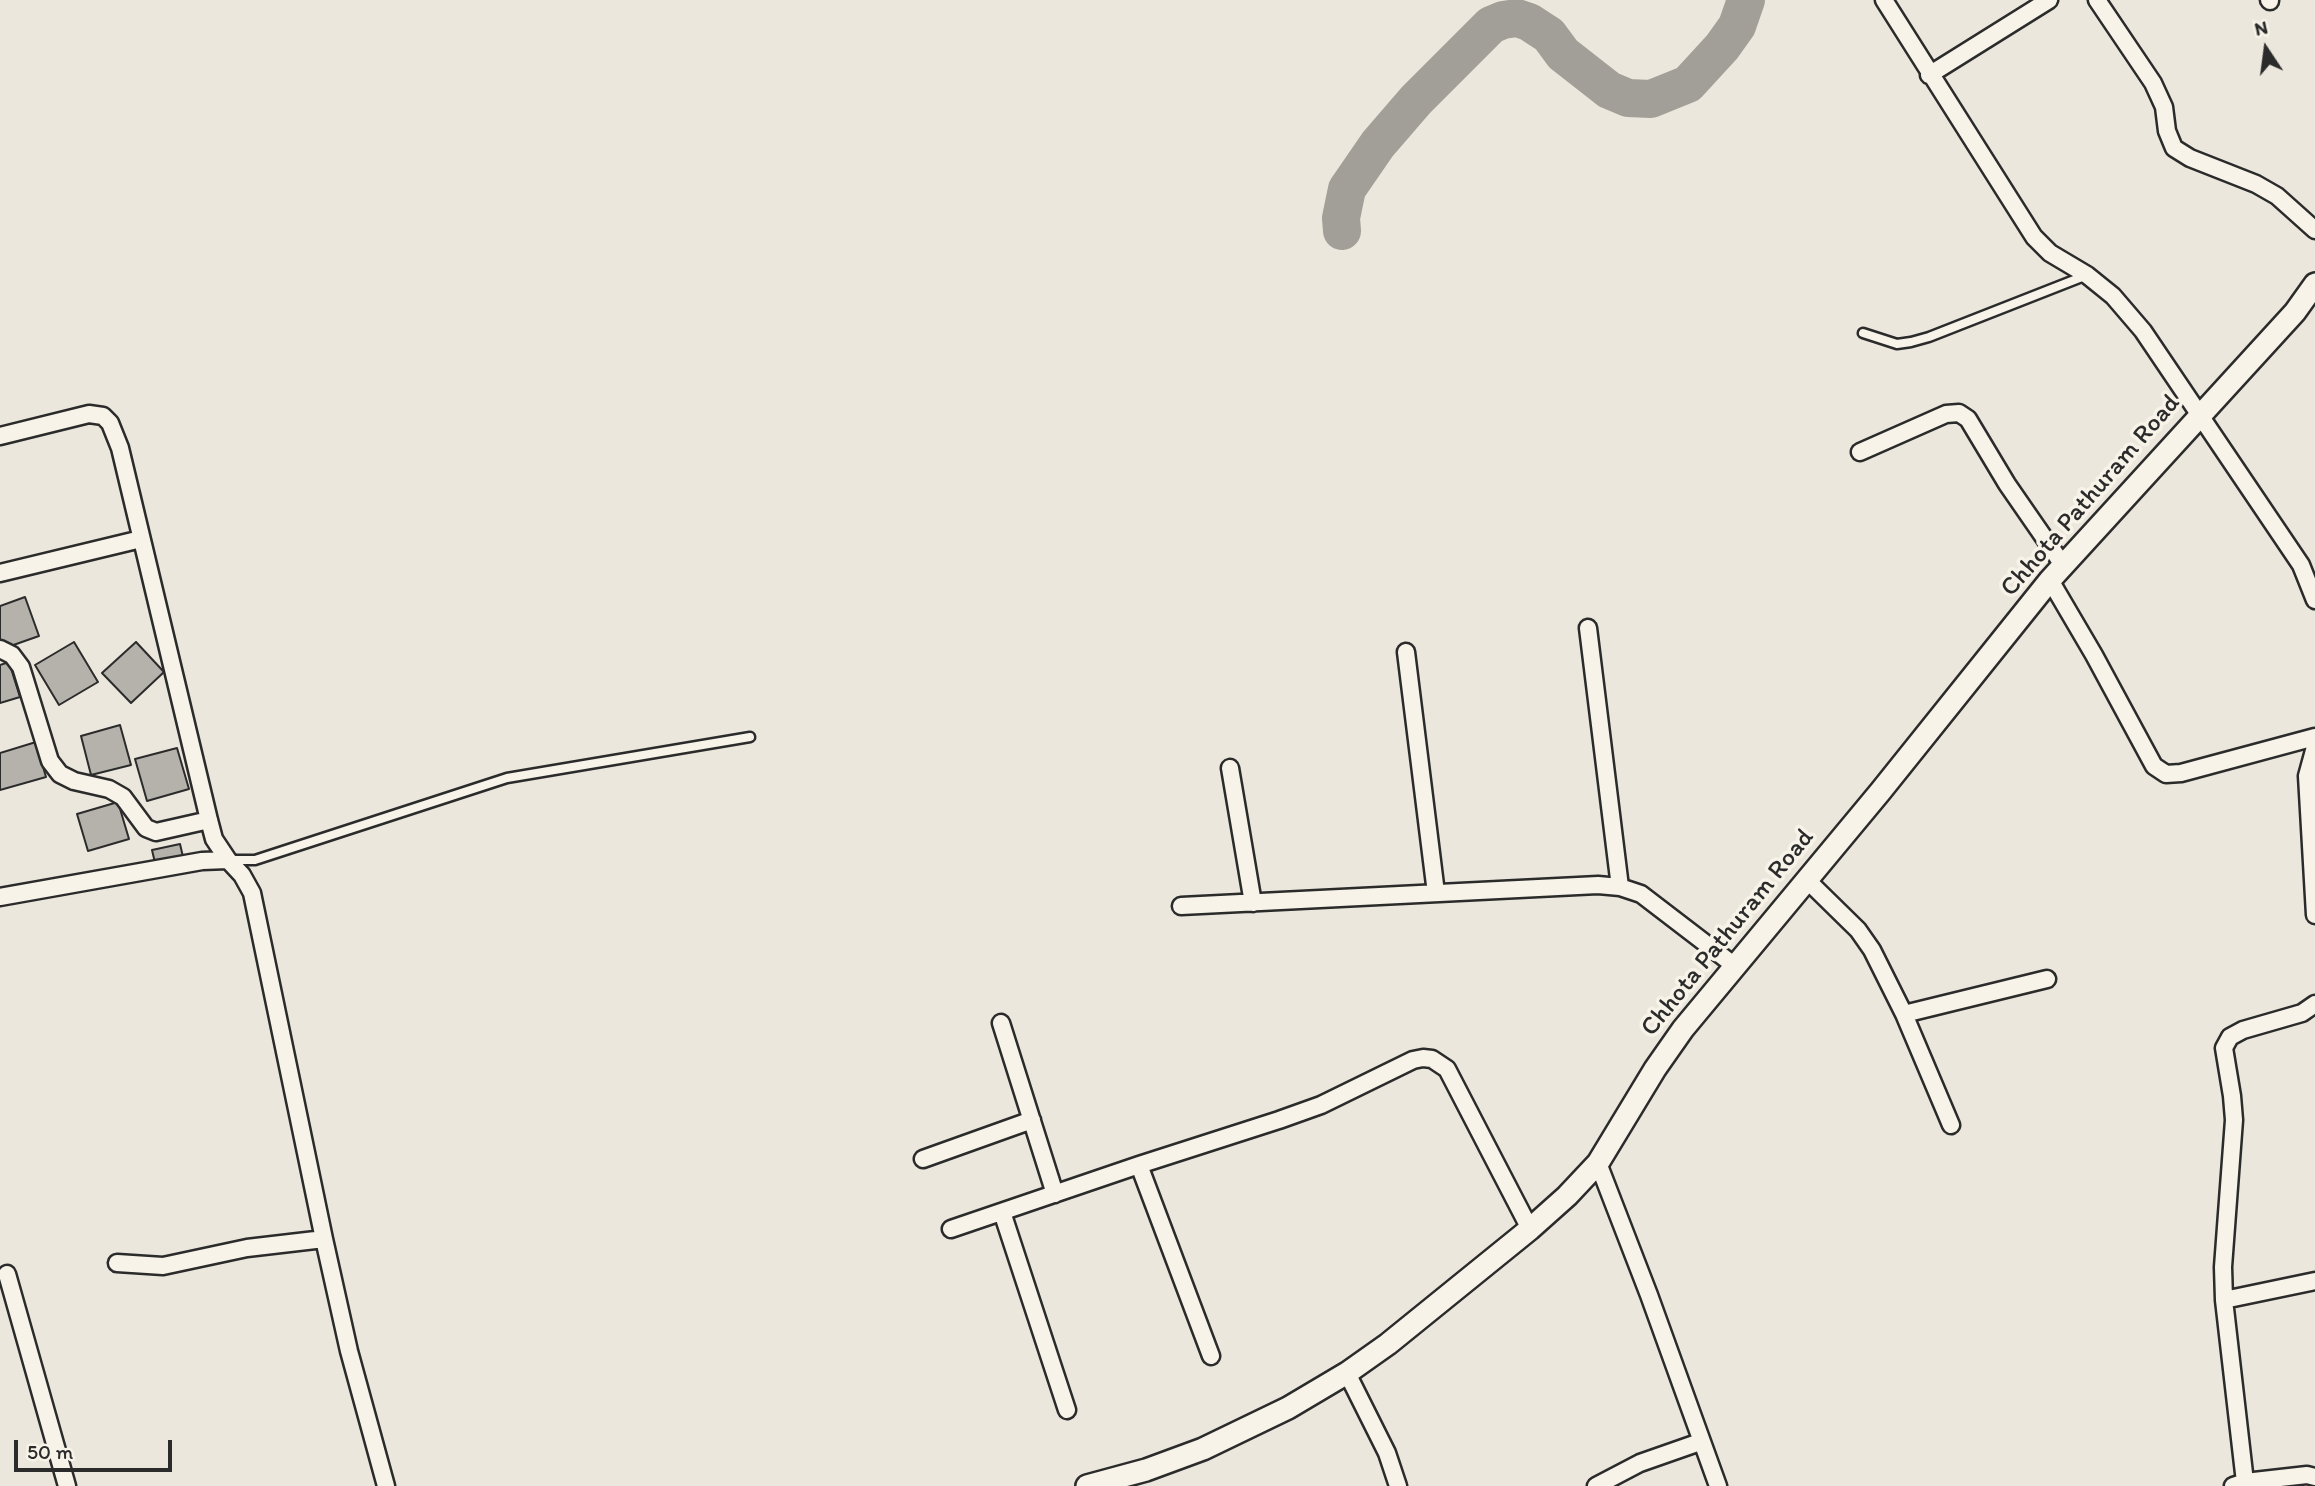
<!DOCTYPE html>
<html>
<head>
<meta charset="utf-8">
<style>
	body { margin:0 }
	#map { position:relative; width:2315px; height:1486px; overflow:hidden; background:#ebe7dd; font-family:Itim,sans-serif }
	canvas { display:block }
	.north { position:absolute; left:2231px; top:14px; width:70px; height:70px; -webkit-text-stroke:5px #f7f3e8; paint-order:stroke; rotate:347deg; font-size:19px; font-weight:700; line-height:28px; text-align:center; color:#2b2b2b }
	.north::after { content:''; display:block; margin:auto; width:24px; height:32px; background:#2b2b2b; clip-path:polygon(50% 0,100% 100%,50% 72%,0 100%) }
	.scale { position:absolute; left:14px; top:1440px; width:158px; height:32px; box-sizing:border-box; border:4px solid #2b2b2b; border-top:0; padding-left:9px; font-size:21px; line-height:24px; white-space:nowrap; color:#2b2b2b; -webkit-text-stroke:5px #f7f3e8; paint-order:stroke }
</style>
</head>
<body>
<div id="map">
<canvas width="2315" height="1486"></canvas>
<div class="north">N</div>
<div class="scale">50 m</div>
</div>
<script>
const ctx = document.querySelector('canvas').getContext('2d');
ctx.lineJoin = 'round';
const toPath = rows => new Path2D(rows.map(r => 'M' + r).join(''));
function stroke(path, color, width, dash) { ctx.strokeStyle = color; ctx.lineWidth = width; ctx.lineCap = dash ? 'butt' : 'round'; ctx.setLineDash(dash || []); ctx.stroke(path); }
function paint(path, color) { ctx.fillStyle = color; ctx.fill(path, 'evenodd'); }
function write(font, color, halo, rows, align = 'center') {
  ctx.font = font + ' Itim,sans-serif'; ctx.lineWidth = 7; ctx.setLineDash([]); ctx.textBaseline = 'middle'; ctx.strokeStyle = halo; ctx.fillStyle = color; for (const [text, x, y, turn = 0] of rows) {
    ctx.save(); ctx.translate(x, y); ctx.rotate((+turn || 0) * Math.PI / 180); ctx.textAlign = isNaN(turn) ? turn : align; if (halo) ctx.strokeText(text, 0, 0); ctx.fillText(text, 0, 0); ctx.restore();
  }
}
const river = toPath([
	[1342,231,1341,218,1347,189,1378,144,1416,100,1491,25,1503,20,1517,18,1529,22,1549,35,1563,54,1609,90,1628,98,1651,99,1688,84,1722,47,1737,26,1746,0]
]);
const building = toPath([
	[25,597,39,636,2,649,0,642,0,606,25,597],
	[74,642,98,682,59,705,35,665,74,642],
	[136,642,164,672,131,703,102,673,136,642],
	[9,662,20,697,0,703,0,665,9,662],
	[120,725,131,765,91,775,81,736,120,725],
	[36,742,46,777,0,790,0,753,36,742],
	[177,748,189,789,147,801,135,759,177,748],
	[118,802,129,839,88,851,77,814,118,802],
	[180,844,184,861,156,867,152,850,180,844]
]);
const service = toPath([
	[1863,333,1897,344,1911,342,1929,337,2087,275],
	[231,860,255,860,507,778,750,737]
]);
const minor = toPath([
	[1884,0,2034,237,2050,253,2087,275,2113,296,2143,331,2301,565,2315,600],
	[2097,0,2153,83,2164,107,2167,131,2174,148,2190,158,2256,184,2277,196,2315,230],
	[2269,0,2270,1],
	[1929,75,2049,0],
	[0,436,89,414,103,416,110,423,120,448,209,820,214,839,228,860,242,875,252,893,324,1239,349,1351,386,1486],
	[1860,452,1946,414,1959,413,1968,419,2007,484,2063,565],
	[0,573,141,539],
	[2050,580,2094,655,2154,766,2166,774,2181,773,2315,737],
	[1588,628,1620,887],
	[0,649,12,655,21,667,50,761,60,774,74,781,109,789,123,797,146,828,156,832,209,820],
	[1406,652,1436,893],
	[2315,747,2307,776,2315,915],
	[1230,768,1253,903],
	[1807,880,1858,930,1872,950,1904,1014,1951,1125],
	[0,897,202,861,228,860],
	[1181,906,1598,885,1620,887,1641,894,1735,966],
	[1904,1014,2047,979],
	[1001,1023,1055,1194],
	[923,1159,1032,1120],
	[1598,1163,1649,1295,1718,1486],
	[1139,1165,1211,1356],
	[1002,1212,1067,1410],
	[951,1229,1139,1165,1279,1120,1321,1105,1413,1060,1423,1058,1432,1059,1447,1069,1530,1229],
	[117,1263,163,1266,247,1248,324,1239],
	[7,1274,67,1486],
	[2224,1300,2315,1281],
	[1347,1373,1387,1453,1398,1486],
	[2245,1482,2224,1300,2223,1267,2234,1120,2232,1096,2224,1048,2230,1037,2243,1030,2302,1013,2315,1004],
	[1596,1486,1640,1463,1700,1442],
	[2233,1486,2245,1482,2307,1475,2315,1477]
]);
const tertiary = toPath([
	[1087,1486,1146,1470,1203,1449,1288,1408,1347,1373,1388,1344,1530,1229,1567,1196,1598,1163,1655,1069,1683,1029,1880,792,2050,580,2295,312,2315,284]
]);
const streetNames = [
	["Chhota Pathuram Road",2091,496,-49],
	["Chhota Pathuram Road",1728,933,-51]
];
stroke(river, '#a29f98', 38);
paint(building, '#b5b2ab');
stroke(building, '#2b2b2b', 2);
stroke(service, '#2b2b2b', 13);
stroke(minor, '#2b2b2b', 21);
stroke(tertiary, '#2b2b2b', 26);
stroke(service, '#f7f3e8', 8);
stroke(minor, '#f7f3e8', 16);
stroke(tertiary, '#f7f3e8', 21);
write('26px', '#2b2b2b', '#f7f3e8', streetNames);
</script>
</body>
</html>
